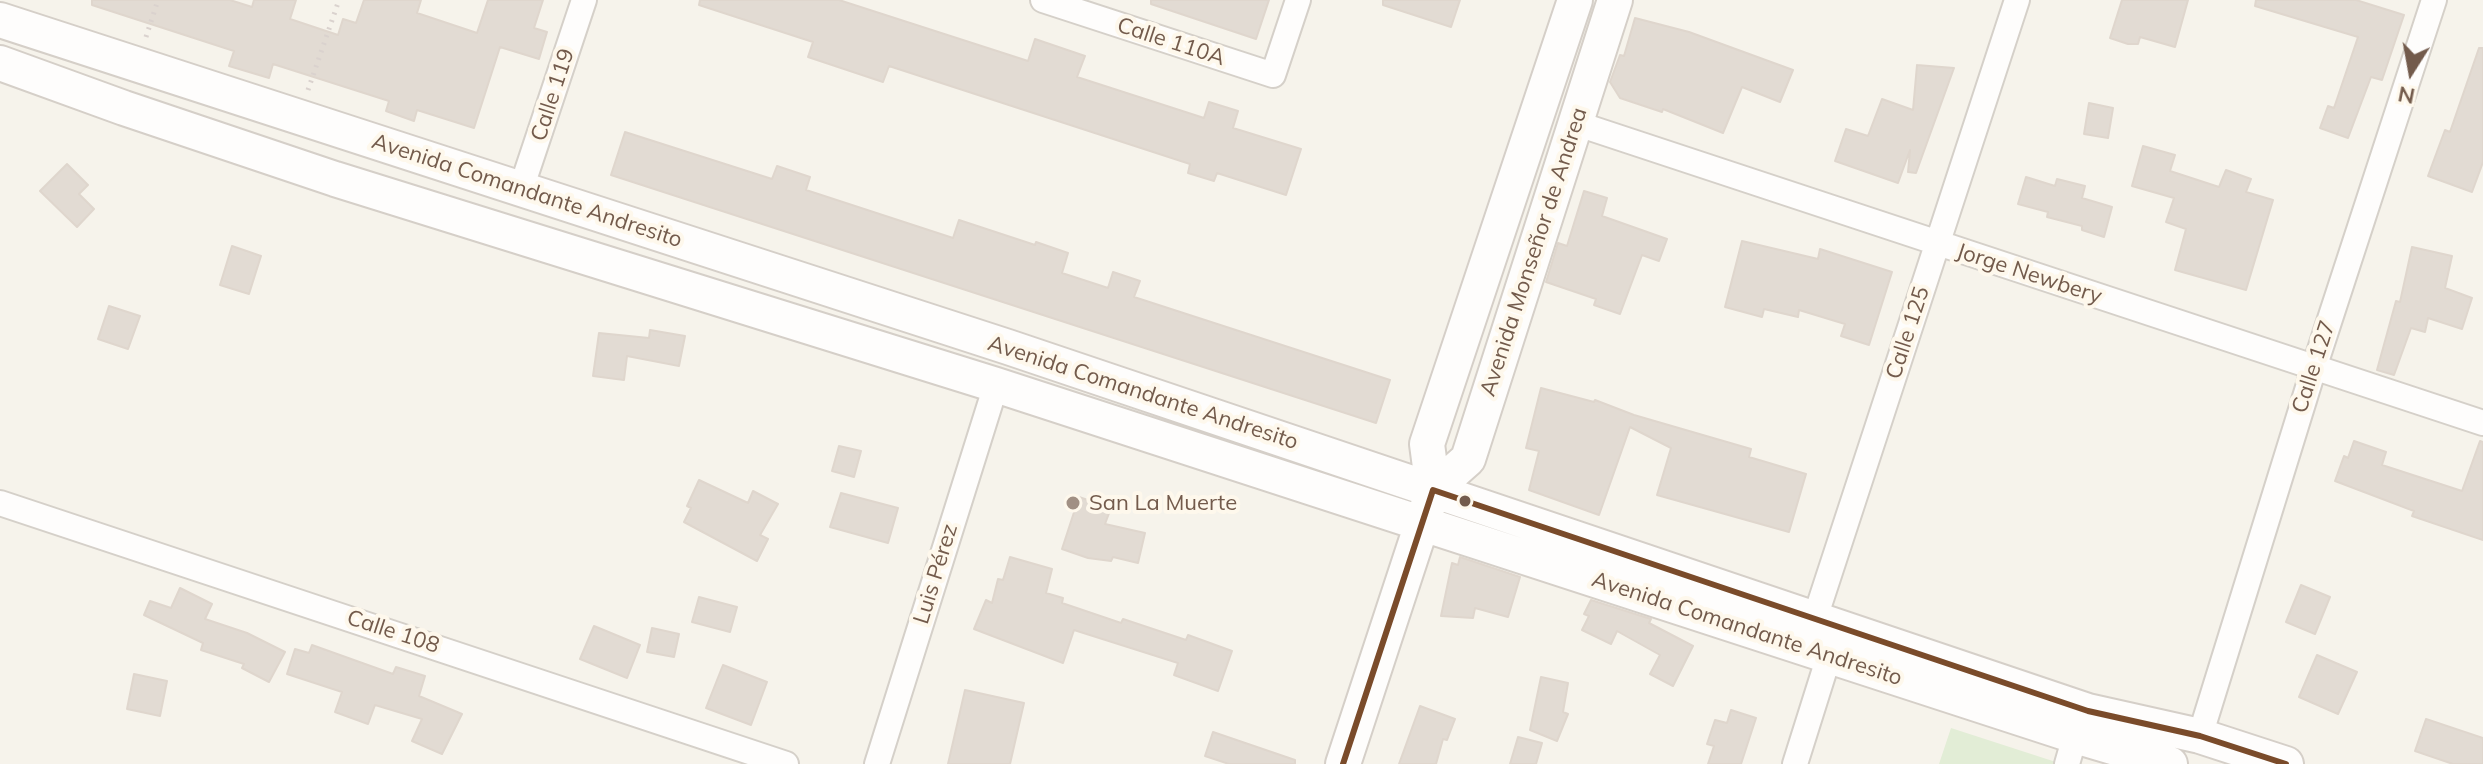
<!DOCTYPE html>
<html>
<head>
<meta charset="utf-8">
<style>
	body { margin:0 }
	#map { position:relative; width:2483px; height:764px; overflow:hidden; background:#f6f3eb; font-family:Mulish,sans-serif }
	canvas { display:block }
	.north { position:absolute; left:2371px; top:32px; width:80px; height:80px; -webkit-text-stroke:6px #fef8ec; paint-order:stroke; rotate:191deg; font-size:22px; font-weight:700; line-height:32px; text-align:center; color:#735b4c }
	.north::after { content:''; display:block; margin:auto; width:28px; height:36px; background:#735b4c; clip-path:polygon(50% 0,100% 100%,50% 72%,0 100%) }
</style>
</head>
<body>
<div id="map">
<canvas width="2483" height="764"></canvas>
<div class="north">N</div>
</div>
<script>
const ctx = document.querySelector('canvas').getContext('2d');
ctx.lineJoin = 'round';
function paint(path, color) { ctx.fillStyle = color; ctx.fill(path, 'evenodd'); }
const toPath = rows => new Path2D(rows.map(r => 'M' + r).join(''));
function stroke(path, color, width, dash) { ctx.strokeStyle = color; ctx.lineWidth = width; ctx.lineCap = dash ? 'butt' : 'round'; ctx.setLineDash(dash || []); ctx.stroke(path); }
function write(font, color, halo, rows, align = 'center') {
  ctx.font = font + ' Mulish,sans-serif'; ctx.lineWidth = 8; ctx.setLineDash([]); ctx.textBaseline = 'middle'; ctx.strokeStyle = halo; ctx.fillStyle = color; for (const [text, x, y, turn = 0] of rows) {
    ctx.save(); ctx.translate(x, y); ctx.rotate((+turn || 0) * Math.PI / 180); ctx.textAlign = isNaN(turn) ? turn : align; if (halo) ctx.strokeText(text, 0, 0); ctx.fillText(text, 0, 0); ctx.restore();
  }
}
const green = toPath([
	[1951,728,2062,764,1939,764]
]);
const building = toPath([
	[92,0,230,0,252,7,254,0,296,0,290,19,338,35,343,19,356,23,364,0,421,0,417,13,477,33,488,0,543,0,534,28,547,32,539,59,500,47,474,128,417,110,414,121,386,111,389,101,273,64,269,78,229,66,234,51,92,5,92,0],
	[700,0,839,0,1028,61,1035,39,1085,56,1077,77,1204,118,1209,102,1238,111,1233,128,1301,149,1286,195,1217,173,1214,181,1188,173,1190,164,889,66,883,82,808,57,813,42,699,5,700,0],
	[1151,0,1269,0,1256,39,1151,4,1151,0],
	[1383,0,1460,0,1451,27,1383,5,1383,0],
	[2122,0,2188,0,2175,47,2140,37,2138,44,2128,44,2110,38,2122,0],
	[2256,0,2356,0,2404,15,2382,80,2371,77,2348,138,2320,128,2328,106,2334,108,2358,37,2255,6,2256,0],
	[1635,18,1689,32,1793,70,1780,102,1742,87,1723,133,1663,109,1662,112,1620,98,1610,82,1620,55,1624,56,1635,18],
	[2479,48,2483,48,2483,162,2472,192,2428,176,2445,130,2450,132,2479,48],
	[1917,65,1954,68,1916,173,1908,172,1910,150,1898,183,1835,161,1846,129,1868,136,1882,99,1913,110,1917,65],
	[2089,103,2113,108,2108,138,2084,134,2089,103],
	[625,132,772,179,777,166,810,177,806,190,953,238,959,220,1035,245,1036,242,1068,253,1062,273,1108,288,1113,272,1140,281,1134,297,1390,380,1376,423,611,175,625,132],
	[2143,146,2175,155,2170,171,2219,187,2226,170,2251,179,2246,192,2273,200,2246,290,2175,270,2186,229,2166,222,2174,198,2132,186,2143,146],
	[67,164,88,185,79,194,94,209,77,227,40,191,67,164],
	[2026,177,2055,186,2057,179,2085,186,2082,198,2112,207,2104,237,2082,230,2082,226,2047,217,2048,212,2018,204,2026,177],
	[1584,191,1607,198,1602,216,1667,239,1659,261,1642,255,1620,314,1594,305,1596,299,1546,282,1558,243,1567,246,1584,191],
	[1742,241,1818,259,1820,249,1892,272,1869,345,1841,336,1845,324,1799,310,1798,317,1764,309,1762,317,1725,307,1742,241],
	[232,246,261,256,249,294,220,285,232,246],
	[2412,247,2452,256,2445,288,2472,298,2462,329,2428,318,2425,332,2411,328,2394,375,2377,370,2396,301,2400,302,2412,247],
	[109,306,140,316,128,349,98,339,109,306],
	[650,330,685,336,679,366,627,356,624,380,593,376,599,333,649,338,650,330],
	[1541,388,1594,402,1595,400,1634,415,1751,449,1749,457,1806,474,1789,532,1657,495,1671,448,1630,427,1599,515,1529,490,1539,451,1526,448,1541,388],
	[2354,441,2386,452,2382,465,2462,491,2480,441,2483,442,2483,540,2412,516,2414,511,2335,481,2344,456,2348,458,2354,441],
	[839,446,861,451,854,477,832,471,839,446],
	[699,480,748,503,753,491,778,504,760,535,768,539,757,561,684,522,691,508,687,506,699,480],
	[841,493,898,508,888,543,830,527,841,493],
	[1079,497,1111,508,1105,524,1145,533,1138,563,1113,557,1111,561,1088,558,1062,549,1079,497],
	[1010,557,1052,569,1046,593,1063,598,1062,603,1121,623,1123,619,1186,640,1188,635,1232,651,1218,691,1174,675,1178,663,1074,630,1063,663,974,629,986,600,992,603,998,579,1003,580,1010,557],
	[1460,557,1520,577,1508,617,1475,608,1473,618,1441,616,1452,563,1458,565,1460,557],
	[2301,585,2330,597,2315,634,2286,622,2301,585],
	[180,588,212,604,205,619,247,633,285,652,269,682,242,668,244,664,201,650,203,643,144,615,150,601,171,608,180,588],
	[699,597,737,607,730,632,692,622,699,597],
	[1591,600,1651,619,1649,623,1693,646,1673,686,1650,674,1660,655,1617,631,1611,644,1582,630,1589,616,1584,614,1591,600],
	[594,626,640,645,627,678,580,659,594,626],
	[652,628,679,634,674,657,647,652,652,628],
	[312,645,393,674,396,667,425,676,419,696,462,714,442,754,412,741,422,719,375,705,368,724,335,712,342,692,287,674,295,649,309,653,312,645],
	[2317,655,2357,672,2338,714,2299,697,2317,655],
	[723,665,767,682,751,725,706,708,723,665],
	[134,674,167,681,160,716,127,709,134,674],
	[1541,677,1568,683,1563,712,1568,714,1557,741,1530,730,1541,677],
	[965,690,1024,703,1010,764,948,764,965,690],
	[1420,706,1455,719,1447,740,1443,739,1436,764,1399,764,1420,706],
	[1731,710,1756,718,1741,764,1708,764,1714,746,1707,744,1715,720,1727,723,1731,710],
	[2426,719,2483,738,2483,764,2453,764,2415,751,2426,719],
	[1213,732,1295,760,1295,764,1229,764,1205,756,1213,732],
	[1518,737,1542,743,1536,764,1510,764,1518,737]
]);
const path = toPath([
	[146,37,158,0],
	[308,90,339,0]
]);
const minor = toPath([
	[1043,0,1273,75,1298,0],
	[1575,123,2483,423],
	[521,189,584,0],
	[0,503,786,764],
	[1814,621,2017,0],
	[2200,736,2314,368,2434,0],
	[877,764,996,385],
	[1795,764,1829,656],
	[2067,764,2075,736]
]);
const secondary = toPath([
	[0,20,1008,347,2088,711,2200,736,2286,764],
	[0,63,124,108,335,179,996,385,2075,736,2170,764],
	[1433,490,1468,459,1615,0],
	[1343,764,1433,490,1427,444,1575,0]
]);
const bus1 = toPath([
	[1343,764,1433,490,2088,711,2200,736,2286,764]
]);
const markers = [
	[1465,501,7,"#735b4c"],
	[1073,503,8,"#a19084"]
];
const streetNames = [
	["Calle 110A",1171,42,18],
	["Calle 119",553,95,-72],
	["Avenida Comandante Andresito",527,191,18],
	["Avenida Monseñor de Andrea",1534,252,-72],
	["Jorge Newbery",2029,274,18],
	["Calle 125",1908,333,-72],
	["Calle 127",2314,367,-72],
	["Avenida Comandante Andresito",1143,393,18],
	["Luis Pérez",936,574,-73],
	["Avenida Comandante Andresito",1747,629,18],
	["Calle 108",393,632,18]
];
const poiNames = [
	["San La Muerte",1089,503]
];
paint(green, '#e2edd6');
paint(building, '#e2dbd3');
stroke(building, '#dfd6cd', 2);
stroke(minor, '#d5d0c9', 28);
stroke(secondary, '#d5cfc8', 38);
stroke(path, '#dad2ce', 5, [2, 6]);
stroke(minor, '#fefdfc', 24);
stroke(secondary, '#fefdfc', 34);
stroke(bus1, '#7a4b2a', 6);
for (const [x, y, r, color] of markers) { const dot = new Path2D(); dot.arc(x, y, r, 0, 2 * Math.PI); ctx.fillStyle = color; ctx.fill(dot); stroke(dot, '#fef8ec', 3); }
write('22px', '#735b4c', '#fef8ec', streetNames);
write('22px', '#735b4c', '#fef8ec', poiNames, 'left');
</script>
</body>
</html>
